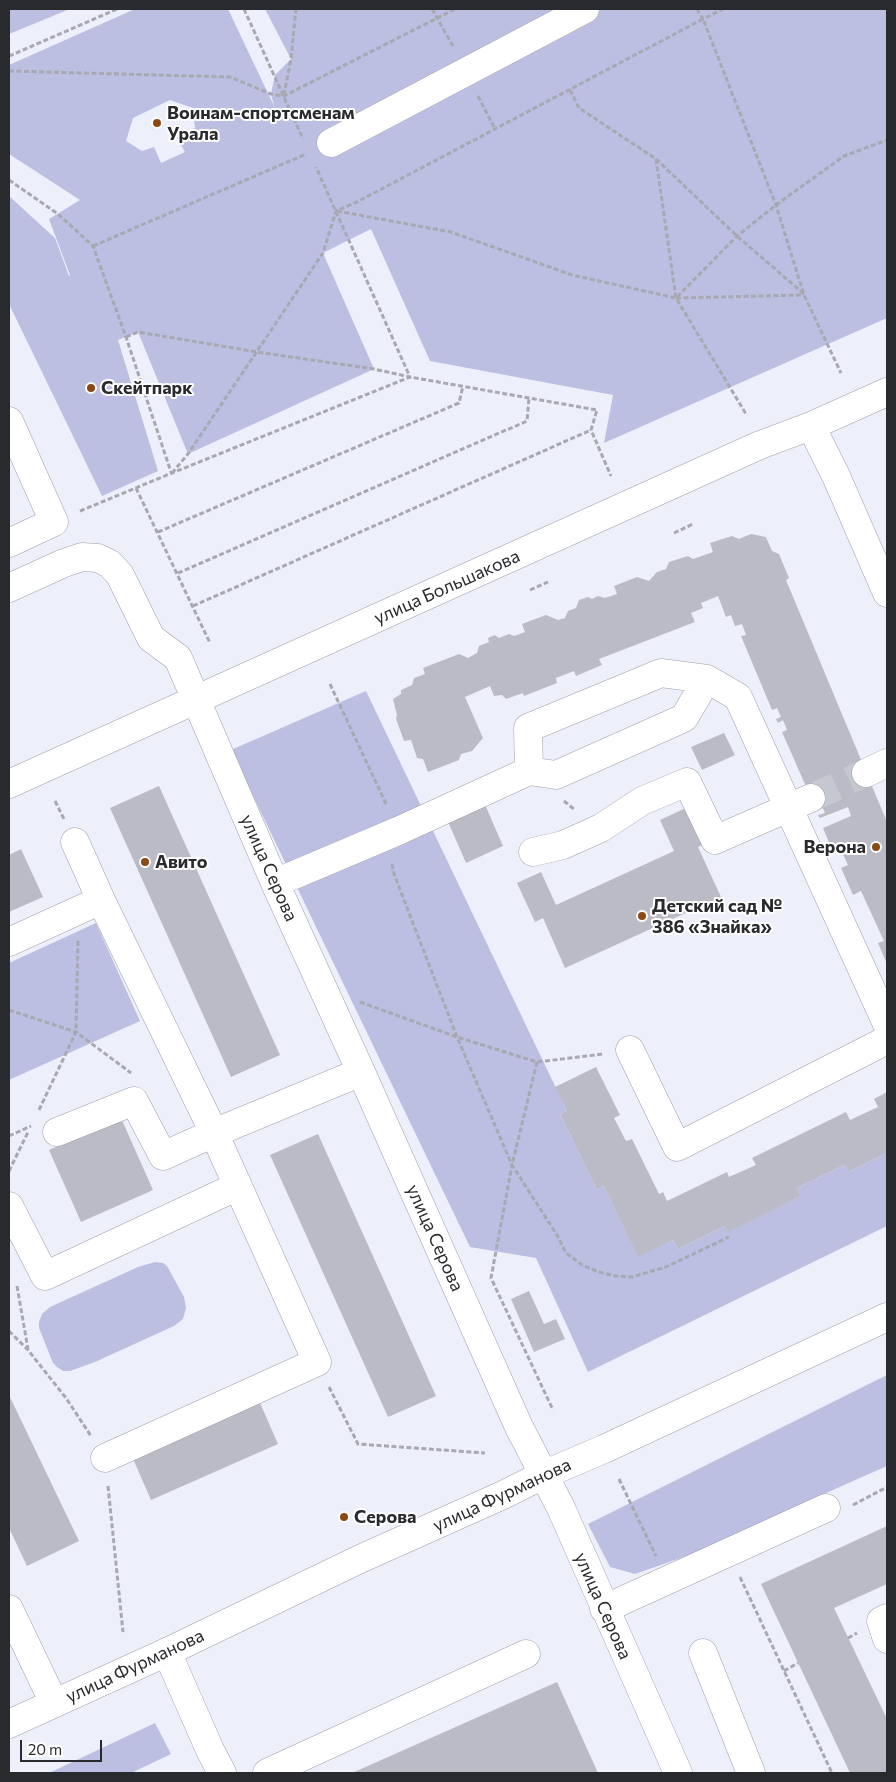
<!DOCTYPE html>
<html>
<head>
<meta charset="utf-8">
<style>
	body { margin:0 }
	#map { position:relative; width:896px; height:1782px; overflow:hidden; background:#edeffa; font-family:Commissioner,sans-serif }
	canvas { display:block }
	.frame { position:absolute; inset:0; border:10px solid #292a2e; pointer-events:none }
	.scale { position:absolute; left:20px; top:1740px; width:82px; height:22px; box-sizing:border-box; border:2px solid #292a2e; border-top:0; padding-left:6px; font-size:15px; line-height:18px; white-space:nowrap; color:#292a2e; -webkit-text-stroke:4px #fff; paint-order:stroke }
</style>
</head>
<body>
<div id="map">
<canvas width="896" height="1782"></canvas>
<div class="frame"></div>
<div class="scale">20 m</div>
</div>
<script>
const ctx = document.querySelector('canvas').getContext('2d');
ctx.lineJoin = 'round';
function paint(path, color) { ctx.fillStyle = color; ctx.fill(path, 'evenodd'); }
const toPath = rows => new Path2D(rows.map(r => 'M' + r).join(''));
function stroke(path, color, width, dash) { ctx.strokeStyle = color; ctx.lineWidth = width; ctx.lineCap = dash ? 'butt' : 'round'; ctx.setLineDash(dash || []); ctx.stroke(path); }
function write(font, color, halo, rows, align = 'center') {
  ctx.font = font + ' Commissioner,sans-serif'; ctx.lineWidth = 4; ctx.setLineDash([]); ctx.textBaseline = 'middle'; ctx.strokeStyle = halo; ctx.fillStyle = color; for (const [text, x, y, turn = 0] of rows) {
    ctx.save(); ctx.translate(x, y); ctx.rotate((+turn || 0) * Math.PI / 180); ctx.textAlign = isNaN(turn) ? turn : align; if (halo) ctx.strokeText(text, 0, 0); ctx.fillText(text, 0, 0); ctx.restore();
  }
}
const green = toPath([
	[9,9,70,9,9,34],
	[135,9,228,9,274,106,271,94,275,75,291,59,265,9,887,9,887,318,604,443,613,395,430,361,371,229,323,253,374,369,188,454,138,332,118,340,158,471,102,496,9,304,9,196,55,238,69,276,70,275,49,219,80,200,9,154,9,65],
	[170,100,193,108,195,128,177,138,185,152,161,163,154,147,142,151,126,141,133,118],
	[366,691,567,1111,560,1114,597,1190,604,1186,638,1256,673,1240,678,1249,725,1226,728,1231,801,1196,797,1188,844,1165,848,1172,887,1153,887,1226,588,1372,536,1258,470,1247,231,750],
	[96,923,140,1021,9,1080,9,963],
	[155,1262,163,1263,167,1266,184,1297,186,1308,183,1319,174,1326,95,1362,70,1371,63,1371,57,1367,53,1363,39,1328,39,1322,42,1314,50,1307,138,1267],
	[887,1375,887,1466,817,1497,712,1547,635,1574,610,1567,588,1524],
	[155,1723,171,1754,131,1773,49,1773]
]);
const building = toPath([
	[751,534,766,537,772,551,779,554,789,578,786,580,887,822,887,964,878,943,884,941,861,891,853,895,841,868,848,865,838,844,831,847,823,828,851,816,848,807,820,818,818,815,825,813,821,804,815,807,782,732,787,730,783,720,778,723,776,719,781,717,777,708,772,710,741,636,746,635,742,624,735,626,731,615,726,617,718,596,701,603,703,608,691,613,695,622,599,659,602,665,576,676,574,671,556,678,557,683,524,696,523,693,506,699,502,695,494,696,490,686,465,697,483,738,472,751,461,754,459,760,428,772,423,759,417,758,411,740,404,741,396,719,397,715,393,699,401,694,401,690,412,685,414,678,425,674,423,668,459,654,468,658,477,653,479,646,489,642,488,638,495,635,499,638,509,634,514,636,525,632,522,624,546,615,558,620,565,618,568,611,576,608,579,600,588,597,592,599,598,596,605,598,617,594,614,586,637,577,649,581,657,572,666,569,669,562,688,556,693,559,713,552,710,543,732,536,739,539],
	[724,733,735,755,702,770,691,747],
	[159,786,280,1055,231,1077,110,808],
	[483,800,503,846,466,863,446,817],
	[688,807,705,844,698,847,721,897,565,968,543,918,535,922,517,883,541,872,556,905,674,851,660,820],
	[21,849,43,897,9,912,9,855],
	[596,1067,620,1115,614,1118,626,1141,632,1139,659,1194,663,1192,667,1201,727,1172,729,1177,756,1165,752,1158,846,1112,850,1120,878,1107,874,1099,887,1092,887,1153,848,1172,844,1165,797,1188,801,1196,728,1232,725,1226,678,1249,673,1240,638,1257,604,1186,597,1190,560,1114,567,1111,555,1087],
	[121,1118,153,1190,81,1222,49,1150],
	[318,1134,436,1396,388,1417,270,1155],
	[529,1291,544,1324,556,1319,565,1339,534,1352,511,1299],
	[9,1395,79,1541,27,1566,9,1528],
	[257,1396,278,1444,151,1500,130,1452],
	[887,1526,887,1584,834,1608,887,1719,887,1773,850,1773,761,1584],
	[557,1682,598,1773,352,1773]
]);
const minorTunnel = toPath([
	[811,798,866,773]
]);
const path = toPath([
	[244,9,303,139],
	[432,9,454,48],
	[697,9,703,19,723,9],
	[9,56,117,9],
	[9,71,230,77,271,94,284,96,455,9],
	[570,90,579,108,656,159,737,236,804,294],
	[284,95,291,59,296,9],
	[478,96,495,129],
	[656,159,676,298,746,414],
	[9,180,58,214,93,246,126,337,171,472],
	[337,211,451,232,572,275,676,298,737,236,776,205,844,156,887,140],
	[93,246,306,154],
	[676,298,804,295],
	[126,337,138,332,257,352,374,369,410,377,597,410,591,430,611,476],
	[172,473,188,454,323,253,336,211,357,202,703,19,776,205,804,295,841,373],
	[136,488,210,643],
	[80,511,172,473,410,377,316,167],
	[158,532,459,403,463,386],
	[674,533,693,524],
	[178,573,527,421,529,398],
	[530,590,548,582],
	[193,606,591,430],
	[330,684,387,806],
	[55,801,64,819],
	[564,801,575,810],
	[392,864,394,874,457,1037,512,1165,491,1278,553,1410],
	[360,1002,457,1037,537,1062,603,1054],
	[9,1010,76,1032,131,1073],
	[537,1062,512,1165,557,1235,566,1253,582,1265,599,1272,616,1276,632,1277,666,1267,729,1237],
	[39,1110,76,1032,78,940],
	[9,1136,31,1126],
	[9,1171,28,1132],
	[17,1286,28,1349],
	[9,1331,28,1350,66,1398,91,1436],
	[329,1387,358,1444,485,1453],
	[619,1479,656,1556],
	[108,1486,123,1632],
	[853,1505,887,1487],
	[740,1577,832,1773],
	[848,1638,857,1633],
	[784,1671,798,1663]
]);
const minor = toPath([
	[331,143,585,9],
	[9,421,54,522,9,543],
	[811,426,836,476,887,593],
	[9,588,64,563,82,557,98,558,110,564,120,575,151,638,178,658,275,883,361,1072,519,1427,561,1508,678,1773],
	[529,771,556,775,684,718,707,679],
	[866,773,887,763],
	[9,784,760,445,811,426,887,392],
	[75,842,101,900],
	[533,852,563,845,601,828,642,801,687,782,715,840,811,798],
	[275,883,398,831,529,771,528,728,661,673,707,679,738,697,887,1024],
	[9,942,101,900,214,1133,317,1362,105,1458],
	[630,1050,677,1147,887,1040],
	[57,1132,134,1101,163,1156,214,1133,361,1072],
	[9,1206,45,1276,238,1186],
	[9,1609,54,1703],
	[604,1609,826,1508],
	[887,1618,881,1621,887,1639],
	[167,1652,210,1750,222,1773],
	[703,1653,751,1773],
	[267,1773,526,1654]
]);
const major = toPath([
	[9,1724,167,1652,360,1559,503,1495,543,1475,604,1449,887,1317]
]);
const markers = [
	[157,123,5,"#8a4915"],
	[91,388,5,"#8a4915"],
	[876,847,5,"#8a4915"],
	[145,862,5,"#8a4915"],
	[642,916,5,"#8a4915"],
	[344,1517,5,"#8a4915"]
];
const poiNames = [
	["Воинам-спортсменам",167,113],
	["Урала",167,134],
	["Скейтпарк",101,388],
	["Верона",866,847,"right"],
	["Авито",155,862],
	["Детский сад №",652,906],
	["386 «Знайка»",652,927],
	["Серова",354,1517]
];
const streetNames = [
	["улица Большакова",447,587,-24],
	["улица Серова",269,868,66],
	["улица Серова",435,1238,66],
	["улица Фурманова",502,1495,-25],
	["улица Серова",603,1606,66],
	["улица Фурманова",135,1666,-25]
];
paint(green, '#bcbfe1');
paint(building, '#babbc6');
stroke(minorTunnel, '#c6c8d1', 28, [28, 14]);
stroke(minor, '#9e9fa9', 29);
stroke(major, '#9e9fa9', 29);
stroke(path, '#a7a8b1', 3, [5, 2.5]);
stroke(minor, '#fff', 28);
stroke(major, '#fff', 28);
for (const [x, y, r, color] of markers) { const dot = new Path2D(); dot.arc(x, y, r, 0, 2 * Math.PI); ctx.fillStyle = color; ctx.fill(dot); stroke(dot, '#fff', 2); }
write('bold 18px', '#292a2e', '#fff', poiNames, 'left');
write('18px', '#292a2e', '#fff', streetNames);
</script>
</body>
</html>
